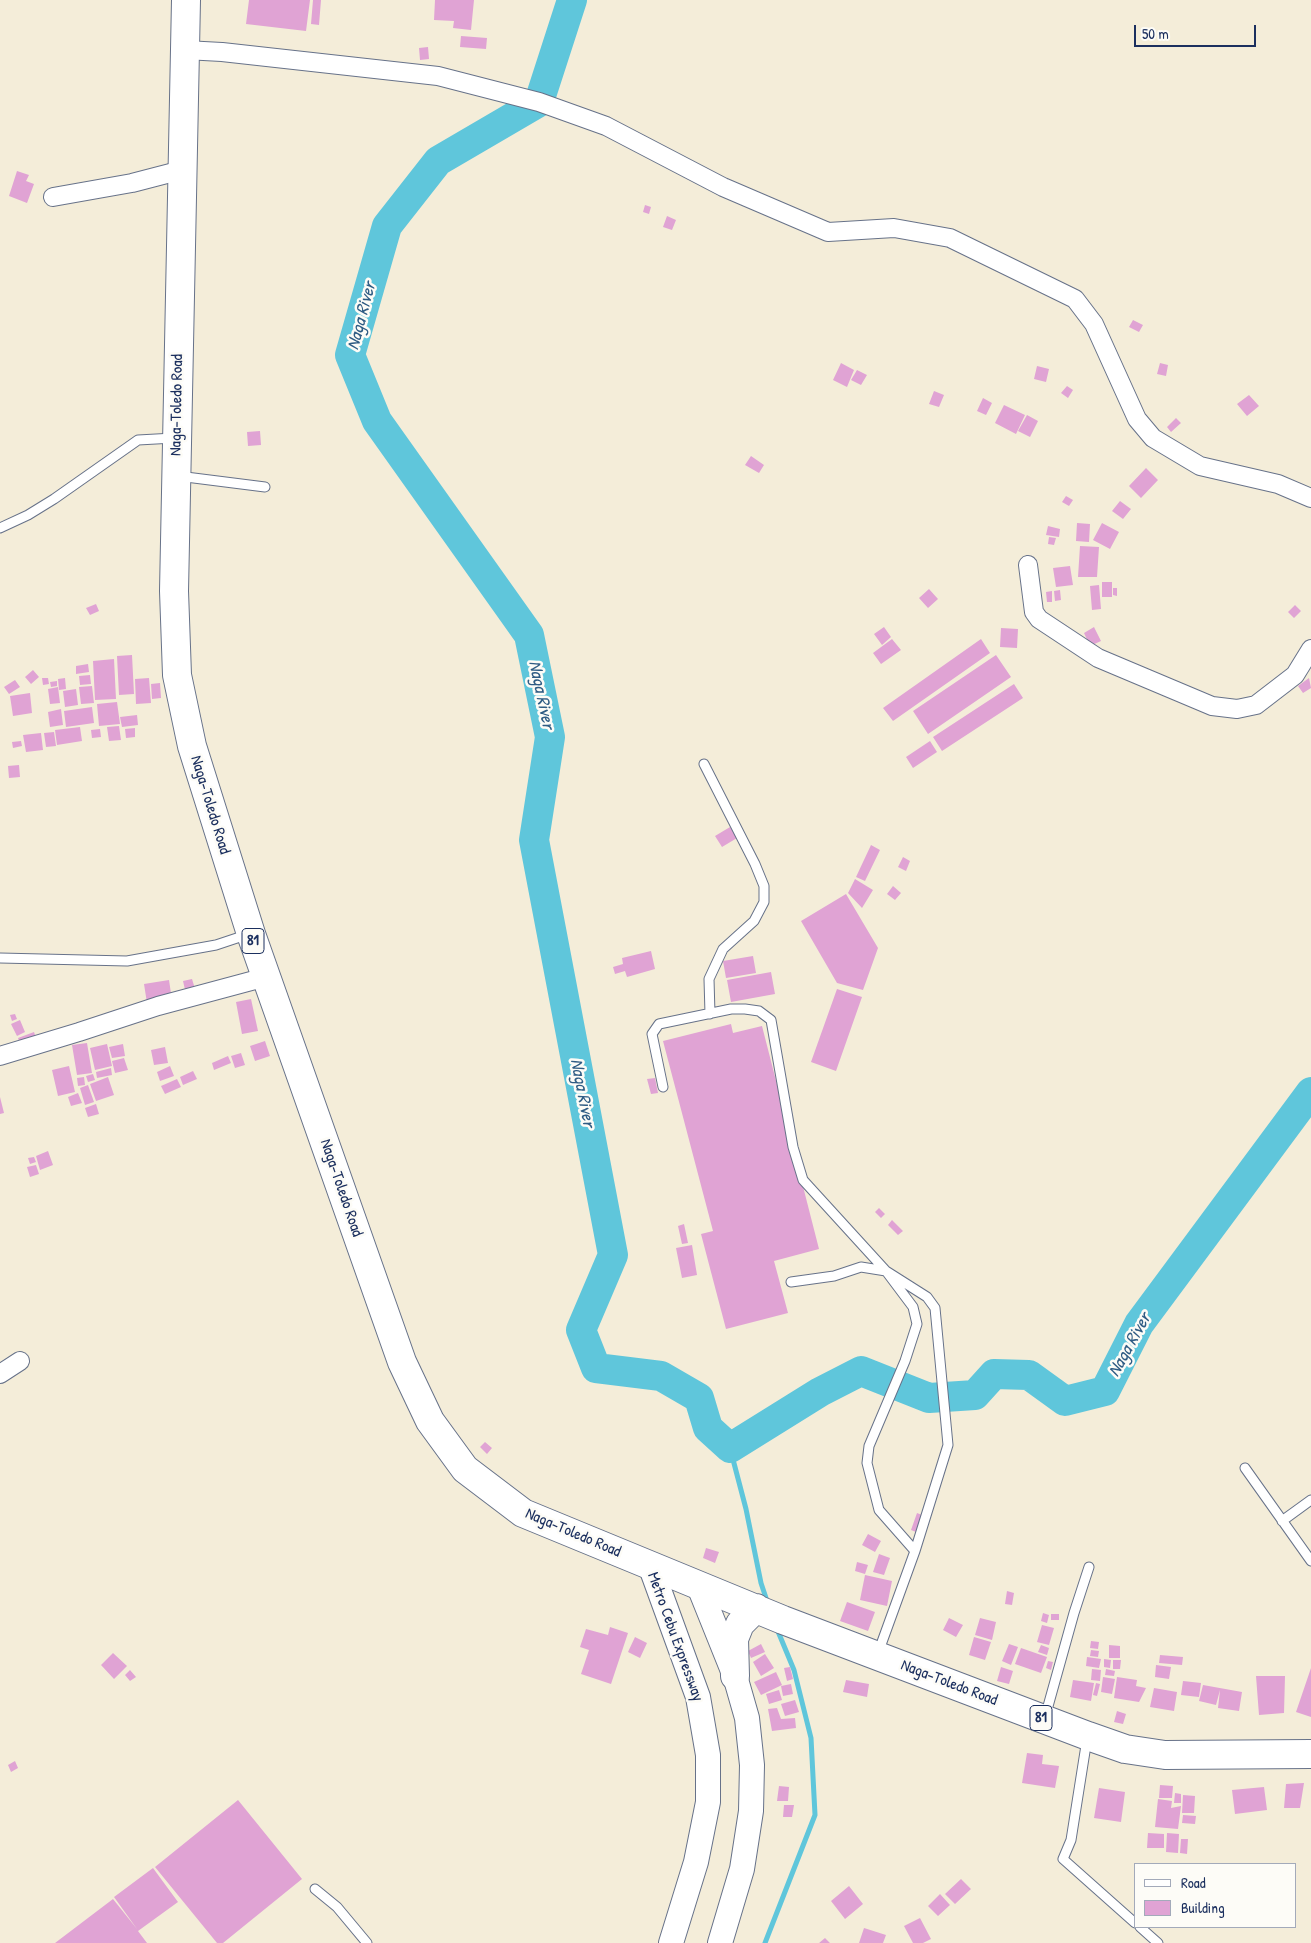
<!DOCTYPE html>
<html>
<head>
<meta charset="utf-8">
<style>
	body { margin:0 }
	#map { position:relative; width:1311px; height:1943px; overflow:hidden; background:#f4edd9; font-family:"Patrick Hand",sans-serif }
	canvas { display:block }
	.legend { position:absolute; left:1134px; top:1863px; width:162px; height:65px; box-sizing:border-box; background:#fdfcf7; border:1px solid #a3aaba; margin:0; padding:6px 9px; list-style:none; font-size:15px; color:#1b2f5e }
	.legend li { display:flex; align-items:center; gap:10px; height:25px }
	.legend b { width:25px; border:1px solid #a3aaba }
	.scale { position:absolute; left:1134px; top:25px; width:122px; height:22px; box-sizing:border-box; border:2px solid #1b2f5e; border-top:0; padding-left:6px; font-size:15px; line-height:18px; white-space:nowrap; color:#1b2f5e; -webkit-text-stroke:4px #fdfcf7; paint-order:stroke }
</style>
</head>
<body>
<div id="map">
<canvas width="1311" height="1943"></canvas>
<ul class="legend">
<li><b style="height:6px;background:#fff"></b>Road</li>
<li><b style="height:14px;background:#e0a3d4"></b>Building</li>
</ul>
<div class="scale">50 m</div>
</div>
<script>
const ctx = document.querySelector('canvas').getContext('2d');
ctx.lineJoin = 'round';
const toPath = rows => new Path2D(rows.map(r => 'M' + r).join(''));
function stroke(path, color, width, dash) { ctx.strokeStyle = color; ctx.lineWidth = width; ctx.lineCap = dash ? 'butt' : 'round'; ctx.setLineDash(dash || []); ctx.stroke(path); }
function paint(path, color) { ctx.fillStyle = color; ctx.fill(path, 'evenodd'); }
function write(font, color, halo, rows, align = 'center') {
  ctx.font = font + ' "Patrick Hand",sans-serif'; ctx.lineWidth = 5; ctx.setLineDash([]); ctx.textBaseline = 'middle'; ctx.strokeStyle = halo; ctx.fillStyle = color; for (const [text, x, y, turn = 0] of rows) {
    ctx.save(); ctx.translate(x, y); ctx.rotate((+turn || 0) * Math.PI / 180); ctx.textAlign = isNaN(turn) ? turn : align; if (halo) ctx.strokeText(text, 0, 0); ctx.fillText(text, 0, 0); ctx.restore();
  }
}
const stream = toPath([
	[730,1448,746,1509,761,1583,768,1604],
	[765,1943,815,1815,811,1738,794,1670,777,1629]
]);
const river = toPath([
	[572,0,539,102,438,161,387,226,350,355,377,421,529,635,550,737,534,840,613,1255,581,1330,596,1368,661,1376,699,1398,708,1428,730,1448,820,1392,861,1371,929,1398,975,1395,994,1374,1029,1375,1065,1401,1105,1391,1139,1324,1311,1092]
]);
const building = toPath([
	[249,0,310,0,306,31,246,24],
	[313,0,321,0,319,25,311,24],
	[435,0,474,0,471,30,453,28,454,21,434,20],
	[461,36,487,38,486,49,460,47],
	[428,47,429,59,420,60,419,48],
	[17,171,29,175,26,181,34,184,27,203,9,196],
	[645,205,651,207,649,214,643,212],
	[667,216,676,220,672,230,663,227],
	[1133,320,1143,325,1139,332,1129,327],
	[841,363,854,370,847,387,833,380],
	[1160,363,1168,365,1166,376,1157,374],
	[1037,366,1049,369,1046,382,1034,379],
	[857,370,867,375,861,385,851,380],
	[1067,386,1073,390,1068,398,1061,393],
	[934,391,944,395,939,407,929,404],
	[1249,395,1259,406,1247,416,1237,404],
	[983,398,992,403,986,415,977,411],
	[1004,405,1025,415,1016,434,995,423],
	[1027,415,1038,421,1030,437,1018,431],
	[1176,418,1181,423,1171,432,1167,427],
	[260,431,261,445,248,446,247,432],
	[751,456,764,465,759,473,745,465],
	[1146,468,1158,480,1141,498,1129,486],
	[1066,496,1073,500,1069,506,1062,502],
	[1120,501,1131,509,1123,519,1112,511],
	[1077,523,1090,524,1089,542,1076,541],
	[1102,523,1119,532,1110,549,1093,540],
	[1048,526,1060,529,1059,537,1046,535],
	[1049,537,1056,538,1054,545,1048,544],
	[1080,546,1099,547,1097,577,1078,577],
	[1070,566,1073,585,1056,587,1053,568],
	[1102,582,1112,582,1112,597,1102,597],
	[1099,585,1101,609,1092,610,1090,586],
	[1113,588,1117,588,1117,596,1113,595],
	[929,589,938,599,928,608,919,598],
	[1060,590,1061,600,1055,601,1054,591],
	[1052,591,1052,602,1047,602,1046,592],
	[96,604,99,611,90,615,86,608],
	[1295,605,1301,611,1294,618,1288,612],
	[884,627,891,637,882,645,874,634],
	[1094,627,1101,641,1090,646,1084,633],
	[1001,628,1018,629,1017,648,1000,647],
	[892,639,901,650,881,664,873,653],
	[981,639,990,653,893,721,883,708],
	[132,655,134,694,119,695,117,656],
	[996,655,1011,677,928,734,913,711],
	[114,659,116,699,95,700,93,661],
	[88,664,89,672,76,674,76,666],
	[33,670,39,677,31,684,25,677],
	[90,675,91,684,80,685,79,676],
	[42,678,48,678,49,684,43,685],
	[65,678,66,689,59,690,58,679],
	[149,678,151,703,136,704,135,679],
	[1309,678,1311,688,1303,693,1298,686],
	[15,680,20,687,9,694,4,687],
	[57,681,57,686,51,687,50,682],
	[160,683,161,698,152,699,151,684],
	[1014,684,1023,698,942,751,933,737],
	[92,686,94,703,81,704,79,687],
	[58,687,60,703,50,704,48,689],
	[76,689,78,705,65,707,63,691],
	[30,693,32,713,13,716,10,696],
	[117,702,120,724,99,726,97,704],
	[92,707,94,723,66,727,64,711],
	[61,709,63,725,50,727,48,712],
	[137,715,138,725,122,727,120,717],
	[119,726,121,740,109,741,107,727],
	[80,727,82,741,57,745,55,730],
	[135,728,135,737,126,738,125,729],
	[100,729,101,737,92,738,91,730],
	[54,732,56,746,46,747,44,733],
	[41,733,43,750,26,752,23,735],
	[21,741,22,746,13,748,12,742],
	[930,741,937,752,913,768,906,757],
	[19,765,20,777,9,778,8,766],
	[730,827,737,838,722,847,715,836],
	[871,845,880,850,865,881,856,877],
	[903,857,910,861,906,871,898,867],
	[855,879,873,890,862,908,848,893],
	[893,886,901,893,895,900,887,894],
	[846,894,878,948,863,990,837,983,801,921],
	[651,951,655,969,627,977,625,971,615,974,613,967,623,964,622,958],
	[753,956,756,973,726,978,723,961],
	[771,972,775,994,731,1002,727,980],
	[192,979,196,992,186,994,183,981],
	[169,980,172,1000,147,1003,144,984],
	[837,989,862,997,836,1071,811,1062],
	[251,999,258,1031,242,1034,236,1002],
	[15,1014,17,1019,12,1021,10,1015],
	[20,1020,25,1032,17,1036,11,1024],
	[731,1024,733,1033,762,1026,819,1249,774,1261,788,1313,726,1329,701,1234,713,1231,663,1041],
	[34,1032,37,1041,21,1047,18,1038],
	[265,1041,270,1056,255,1061,250,1046],
	[87,1043,92,1073,77,1075,72,1045],
	[107,1044,112,1066,95,1070,90,1048],
	[123,1044,125,1056,112,1058,109,1047],
	[165,1047,168,1063,154,1065,151,1050],
	[241,1053,245,1065,235,1068,231,1056],
	[228,1056,231,1063,214,1070,212,1063],
	[124,1058,128,1070,115,1073,112,1061],
	[69,1066,75,1092,58,1096,52,1070],
	[170,1066,174,1076,160,1081,157,1072],
	[111,1068,112,1075,97,1078,96,1072],
	[193,1071,197,1079,183,1085,180,1077],
	[93,1074,95,1080,88,1082,86,1076],
	[84,1077,85,1085,78,1086,77,1078],
	[108,1077,114,1095,96,1101,90,1084],
	[655,1078,658,1093,651,1094,647,1079],
	[177,1079,181,1087,165,1094,161,1086],
	[88,1085,94,1102,85,1105,80,1088],
	[78,1093,82,1103,71,1106,68,1097],
	[0,1097,4,1113,0,1114],
	[96,1104,99,1114,88,1117,85,1108],
	[48,1151,53,1165,40,1170,36,1156],
	[34,1157,36,1162,30,1164,28,1158],
	[36,1165,39,1174,30,1177,27,1167],
	[879,1208,885,1214,881,1218,875,1212],
	[892,1220,903,1231,898,1235,888,1225],
	[684,1224,688,1243,682,1244,678,1226],
	[692,1245,697,1275,682,1278,676,1248],
	[485,1442,492,1448,487,1454,480,1447],
	[917,1513,922,1515,916,1532,911,1530],
	[868,1534,881,1541,875,1552,862,1545],
	[706,1548,719,1552,715,1563,703,1558],
	[879,1554,890,1558,884,1575,873,1572],
	[857,1562,868,1565,865,1574,855,1571],
	[865,1575,892,1581,887,1606,860,1600],
	[1007,1591,1014,1593,1012,1605,1005,1604],
	[847,1602,875,1612,868,1631,840,1621],
	[1043,1613,1049,1615,1047,1623,1041,1621],
	[1051,1614,1059,1614,1059,1620,1051,1620],
	[949,1618,963,1625,956,1637,943,1630],
	[980,1618,996,1622,992,1640,975,1635],
	[1042,1625,1054,1628,1049,1645,1037,1642],
	[610,1627,628,1633,611,1684,581,1674,589,1650,580,1647,586,1629,608,1635],
	[635,1637,647,1643,640,1658,628,1652],
	[974,1637,991,1642,985,1660,969,1655],
	[1091,1641,1099,1642,1098,1649,1090,1648],
	[761,1644,765,1652,751,1658,748,1651],
	[1009,1644,1018,1647,1011,1665,1002,1661],
	[1041,1645,1049,1648,1047,1655,1038,1652],
	[1109,1645,1120,1646,1120,1658,1109,1658],
	[1021,1648,1047,1657,1041,1673,1015,1664],
	[1091,1650,1099,1651,1098,1657,1090,1656],
	[113,1653,127,1666,114,1679,101,1665],
	[765,1654,774,1668,761,1676,753,1662],
	[1160,1655,1183,1657,1182,1665,1159,1663],
	[1087,1657,1101,1659,1099,1668,1086,1666],
	[1104,1659,1111,1660,1110,1668,1104,1667],
	[1113,1660,1121,1660,1120,1669,1113,1669],
	[1048,1661,1053,1662,1051,1670,1046,1668],
	[1156,1665,1171,1667,1169,1679,1155,1677],
	[790,1667,793,1679,787,1681,784,1668],
	[1001,1667,1013,1671,1009,1684,997,1681],
	[1311,1668,1311,1717,1296,1712],
	[1092,1669,1101,1670,1100,1681,1091,1680],
	[1106,1669,1115,1671,1114,1676,1105,1675],
	[130,1670,136,1677,130,1681,125,1675],
	[776,1672,782,1685,761,1695,754,1682],
	[1256,1676,1285,1676,1284,1713,1259,1715],
	[1103,1677,1115,1679,1112,1694,1101,1692],
	[1117,1677,1137,1680,1136,1686,1146,1688,1139,1702,1114,1698],
	[846,1680,869,1684,867,1697,843,1692],
	[1073,1680,1094,1683,1091,1701,1070,1697],
	[1183,1681,1201,1683,1199,1697,1181,1695],
	[1096,1683,1100,1684,1097,1696,1093,1695],
	[791,1684,793,1694,783,1696,781,1686],
	[1203,1685,1242,1692,1239,1711,1218,1708,1220,1690,1216,1705,1199,1701],
	[1154,1688,1177,1692,1174,1711,1150,1707],
	[779,1690,782,1700,769,1704,766,1694],
	[795,1700,799,1712,785,1716,781,1704],
	[777,1708,781,1719,795,1718,796,1728,772,1731,768,1709],
	[1117,1711,1126,1714,1123,1724,1114,1722],
	[1027,1753,1043,1755,1042,1764,1059,1766,1055,1788,1022,1783],
	[15,1761,18,1768,11,1772,8,1765],
	[1304,1783,1300,1808,1284,1808,1286,1784],
	[1160,1785,1173,1786,1172,1798,1159,1798],
	[779,1786,789,1787,788,1801,777,1801],
	[1264,1787,1267,1810,1235,1814,1232,1790],
	[1099,1788,1125,1792,1121,1822,1094,1818],
	[1175,1793,1181,1794,1181,1803,1174,1803],
	[1183,1795,1195,1796,1194,1813,1182,1813],
	[1158,1799,1172,1801,1171,1808,1181,1806,1178,1829,1155,1827],
	[238,1800,302,1879,223,1943,217,1943,155,1867],
	[784,1805,794,1805,792,1817,783,1817],
	[1183,1815,1196,1816,1195,1824,1182,1823],
	[1148,1833,1164,1834,1164,1848,1147,1848],
	[1167,1833,1179,1834,1178,1853,1166,1852],
	[1181,1839,1188,1839,1187,1854,1180,1853],
	[153,1868,178,1902,138,1931,147,1943,55,1943,113,1899,137,1929,114,1897],
	[961,1879,971,1889,955,1904,945,1894],
	[849,1886,863,1904,845,1919,831,1901],
	[940,1894,950,1905,938,1916,928,1906],
	[920,1918,931,1939,923,1943,913,1943,904,1926],
	[864,1928,886,1935,883,1943,859,1943],
	[825,1938,830,1943,819,1943]
]);
const service = toPath([
	[178,476,265,487],
	[0,528,28,515,54,499,138,440,174,438],
	[704,764,755,864,764,886,764,902,754,921,723,949,709,979,710,1014],
	[0,958,127,961,216,945,249,934],
	[663,1087,652,1034,659,1024,731,1009,745,1009,759,1011,771,1020,793,1147,803,1180,886,1271,927,1297,935,1308,948,1445,915,1551,878,1653],
	[791,1282,834,1276,861,1267,886,1271,913,1307,917,1324,905,1361,869,1446,867,1463,879,1510,915,1551],
	[1245,1468,1311,1561],
	[1282,1521,1311,1500],
	[1045,1717,1074,1613,1089,1567],
	[1087,1739,1071,1840,1063,1859,1135,1923],
	[315,1889,337,1907,367,1943],
	[1140,1927,1158,1943]
]);
const minor = toPath([
	[185,50,222,52,438,76,539,102,606,126,723,187,828,232,894,228,950,238,1075,299,1094,324,1137,419,1153,438,1200,466,1278,484,1311,498],
	[53,197,132,183,182,170],
	[1028,565,1034,612,1039,619,1098,658,1212,706,1237,709,1256,705,1295,675,1311,649],
	[0,1056,79,1032,158,1006,266,977],
	[0,1374,20,1361]
]);
const secondary = toPath([
	[650,1565,698,1697,708,1755,708,1802,696,1862,671,1943],
	[698,1584,735,1676,747,1718,752,1765,751,1811,742,1869,720,1943]
]);
const trunk = toPath([
	[186,0,174,591,177,675,192,746,251,934,402,1362,430,1421,465,1469,523,1513,783,1620,1088,1736,1125,1749,1165,1755,1311,1754],
	[735,1676,734,1639,740,1624,756,1608]
]);
const shields = [
	[253,941,22],
	[1041,1718,22]
];
const shieldNames = [
	["81",253,941],
	["81",1041,1718]
];
const streetNames = [
	["Naga-Toledo Road",177,405,-89],
	["Naga-Toledo Road",210,805,73],
	["Naga-Toledo Road",341,1188,71],
	["Naga-Toledo Road",573,1533,23],
	["Metro Cebu Expressway",675,1637,70],
	["Naga-Toledo Road",949,1683,21]
];
const waterNames = [
	["Naga River",362,316,-75],
	["Naga River",541,695,78],
	["Naga River",582,1093,79],
	["Naga River",1130,1345,-61]
];
stroke(stream, '#5fc6db', 5);
stroke(river, '#5fc6db', 30);
paint(building, '#e0a3d4');
stroke(service, '#677289', 11);
stroke(minor, '#677289', 20);
stroke(secondary, '#677289', 26);
stroke(trunk, '#677289', 30);
stroke(service, '#fff', 9);
stroke(minor, '#fff', 18);
stroke(secondary, '#fff', 24);
stroke(trunk, '#fff', 28);
for (const [x, y, w] of shields) { const box = new Path2D(); box.roundRect(x - w / 2, y - 12.5, w, 25, 4); ctx.fillStyle = '#fdfcf7'; ctx.fill(box); stroke(box, '#1b2f5e', 1); }
write('bold 15px', '#1b2f5e', null, shieldNames);
write('16px', '#1b2f5e', '#fdfcf7', streetNames);
write('italic 18px', '#2f5c84', '#fdfcf7', waterNames);
</script>
</body>
</html>
